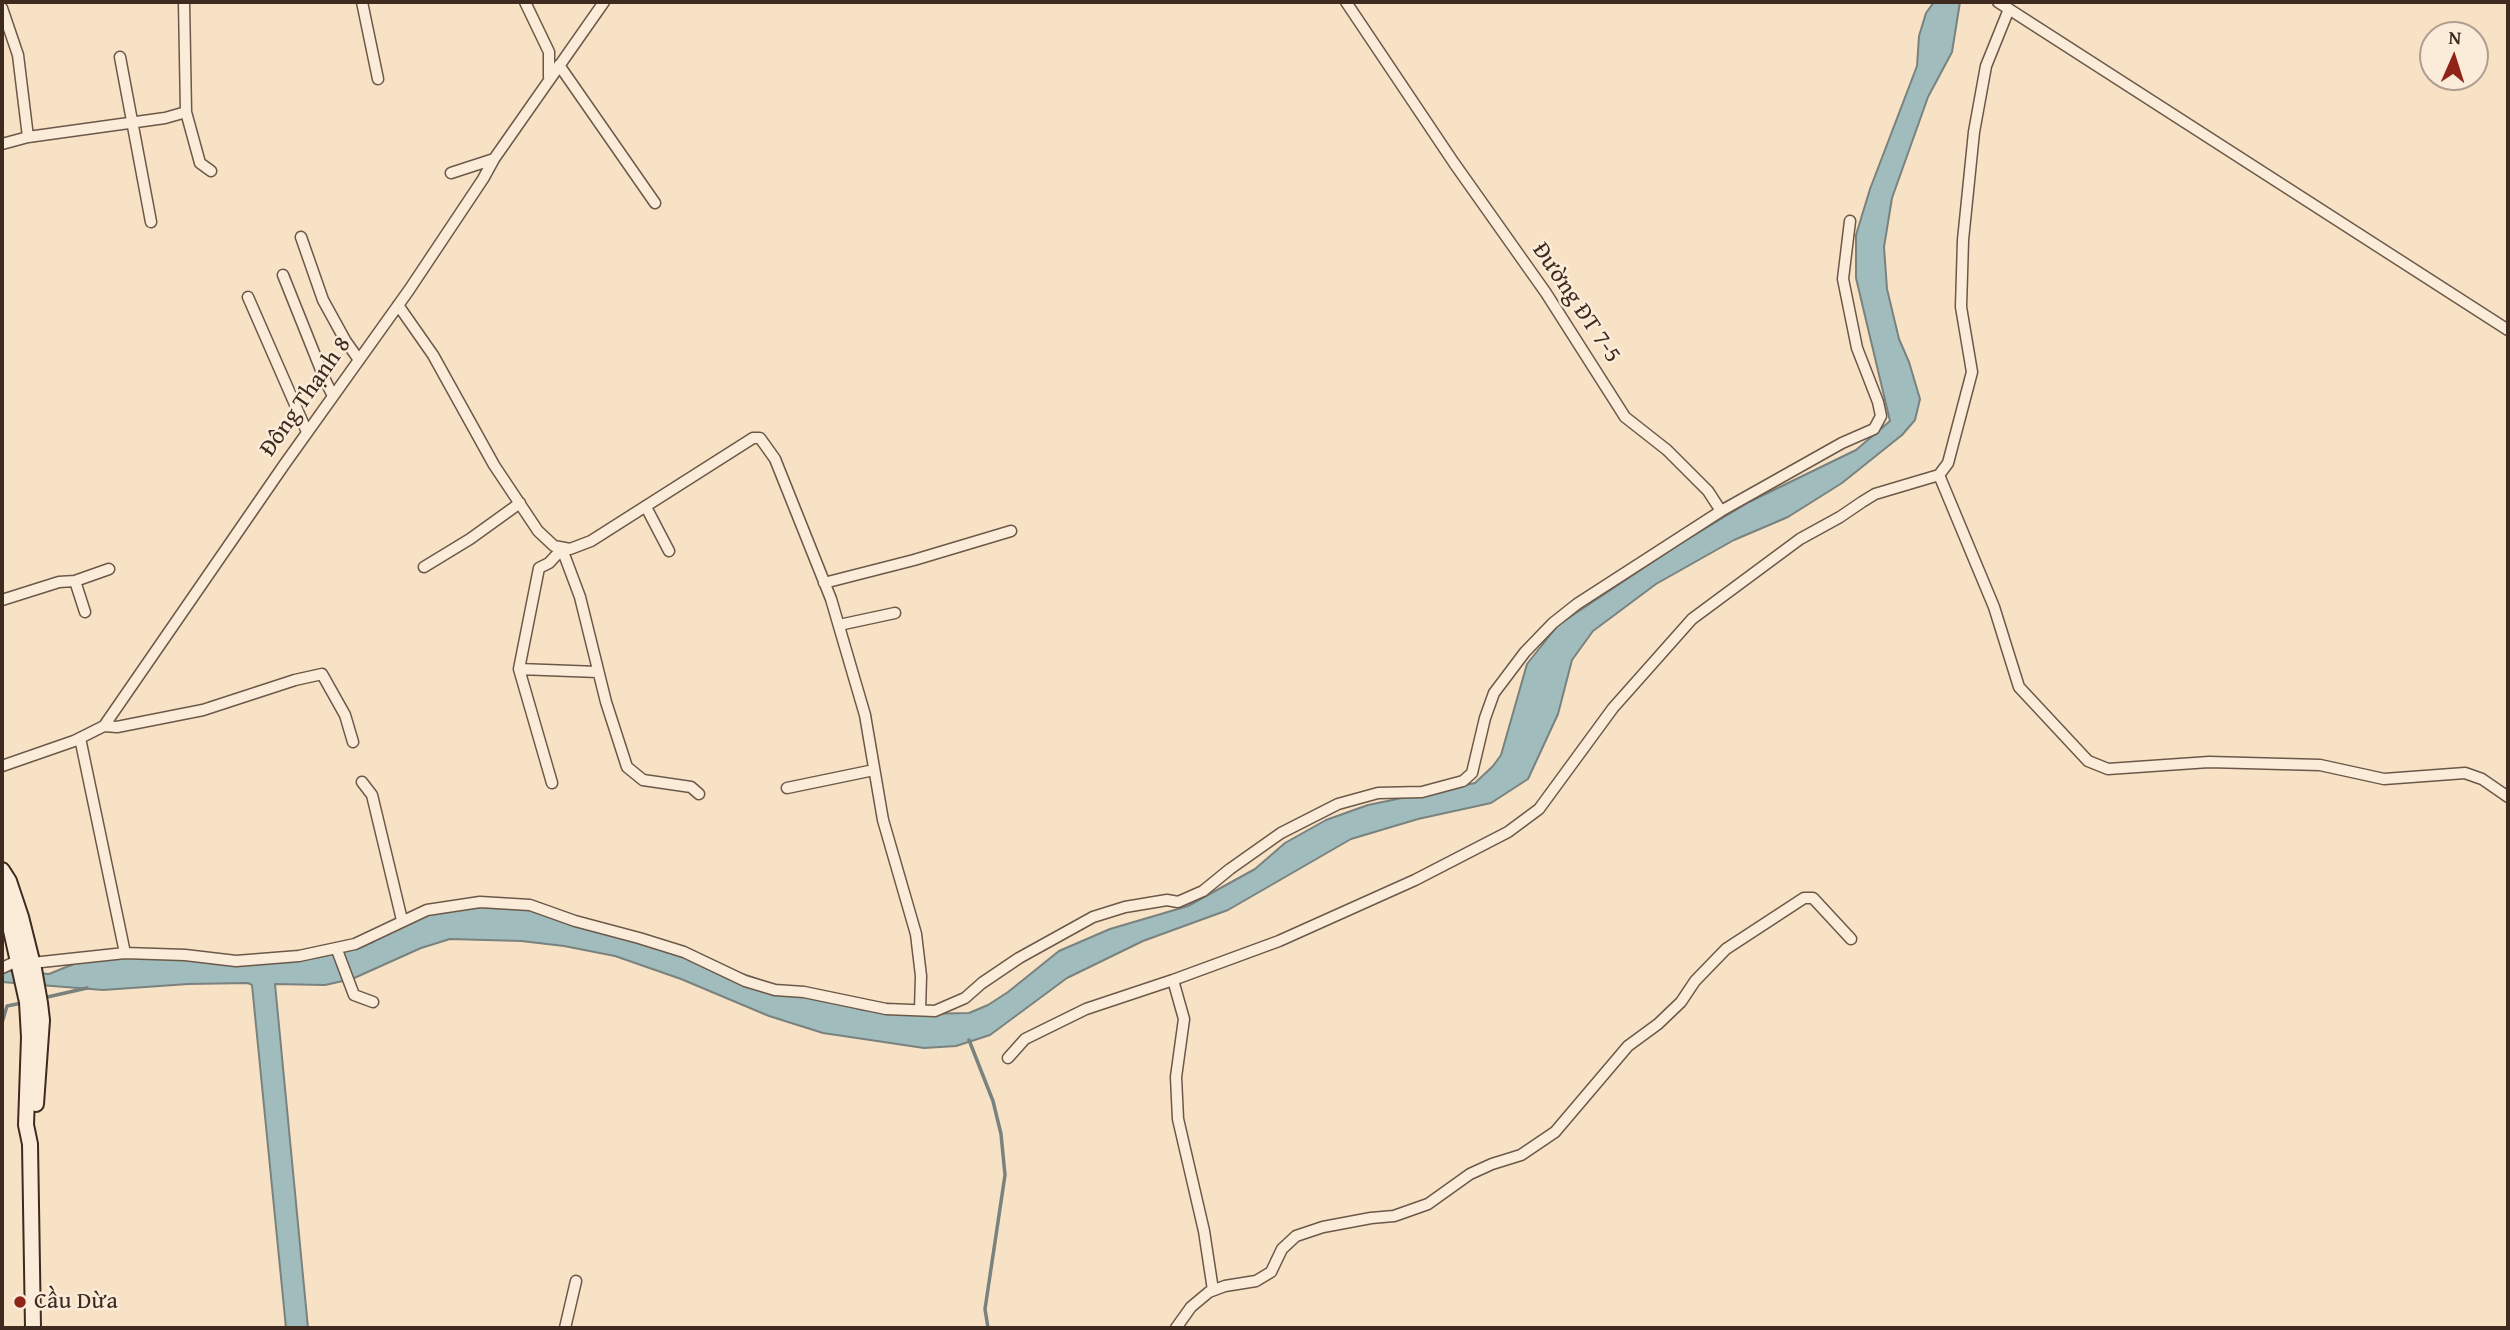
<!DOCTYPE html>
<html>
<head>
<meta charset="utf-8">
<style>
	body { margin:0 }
	#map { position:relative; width:2510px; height:1330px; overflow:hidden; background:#f8e2c5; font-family:"Gentium Book Plus",serif }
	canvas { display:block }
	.frame { position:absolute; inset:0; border:4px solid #3e2a1f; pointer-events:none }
	.north { position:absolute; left:2419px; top:21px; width:70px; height:70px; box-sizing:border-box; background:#faecd9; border:2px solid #af9e8f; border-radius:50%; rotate:3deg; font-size:19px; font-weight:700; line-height:28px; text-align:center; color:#3e2a1f }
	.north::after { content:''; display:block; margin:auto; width:24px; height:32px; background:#8f2418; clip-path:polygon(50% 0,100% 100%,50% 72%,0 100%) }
</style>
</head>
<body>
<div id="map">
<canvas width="2510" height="1330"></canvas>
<div class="frame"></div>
<div class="north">N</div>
</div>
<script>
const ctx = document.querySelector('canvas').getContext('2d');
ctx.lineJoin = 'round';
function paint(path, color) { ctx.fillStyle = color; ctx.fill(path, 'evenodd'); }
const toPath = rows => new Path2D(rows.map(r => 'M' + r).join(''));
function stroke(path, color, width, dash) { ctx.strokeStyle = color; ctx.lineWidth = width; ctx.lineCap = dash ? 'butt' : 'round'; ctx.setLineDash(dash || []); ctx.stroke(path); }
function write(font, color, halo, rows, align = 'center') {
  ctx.font = font + ' "Gentium Book Plus",serif'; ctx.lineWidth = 5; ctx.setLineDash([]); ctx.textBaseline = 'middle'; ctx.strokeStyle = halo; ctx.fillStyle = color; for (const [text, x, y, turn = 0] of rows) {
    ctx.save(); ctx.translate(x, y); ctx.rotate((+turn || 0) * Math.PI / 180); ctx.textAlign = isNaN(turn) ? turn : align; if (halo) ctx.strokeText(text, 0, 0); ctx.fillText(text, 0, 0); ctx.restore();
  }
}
const water = toPath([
	[1934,2,1960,2,1952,52,1928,97,1892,198,1884,247,1887,289,1899,339,1909,362,1920,399,1915,420,1902,435,1842,483,1788,517,1734,540,1656,584,1593,631,1572,660,1558,714,1528,779,1491,803,1418,819,1351,839,1228,910,1143,941,1067,978,990,1035,956,1046,924,1048,823,1033,769,1016,681,979,615,956,564,946,521,941,450,939,421,948,352,979,325,985,275,984,308,1328,286,1328,252,985,248,983,188,984,103,990,2,982,2,970,49,974,86,959,133,956,279,959,315,958,348,951,373,942,404,922,429,911,480,904,536,909,648,942,784,988,863,1010,920,1014,969,1013,988,1005,1008,992,1059,951,1110,929,1188,906,1255,869,1285,843,1326,820,1368,805,1475,783,1493,766,1501,755,1527,664,1558,625,1681,543,1749,502,1856,450,1890,421,1856,278,1856,235,1870,189,1917,66,1919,36,1926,13,1934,2]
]);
const stream = toPath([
	[43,998,87,988],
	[2,1023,7,1006,22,1003],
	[969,1040,993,1101,1001,1134,1005,1175,985,1309,988,1328]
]);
const minor = toPath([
	[362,2,378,79],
	[525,2,549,52,549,77],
	[1998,2,2508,330],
	[2,8,18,55,28,137],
	[120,57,151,222],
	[559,65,655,203],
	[186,112,200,163,211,171],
	[2,144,28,137,165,118,186,112,184,2],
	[451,173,494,159],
	[301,237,323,300,345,340,359,360],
	[283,275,325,380,333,396],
	[248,297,307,432],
	[398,305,433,355,494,465,538,531,554,546,570,549,591,541,753,438,760,438,775,459,831,599,865,715,883,820,916,934,921,976,920,1010],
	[1939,475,1994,607,2019,687,2088,761,2108,769,2209,762,2320,765,2384,779,2465,773,2482,779,2508,797],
	[646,507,669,551],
	[1721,511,1842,443,1874,429,1881,416,1878,402,1857,348,1843,279,1850,221],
	[424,567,470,539,520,503],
	[75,581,109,569],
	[824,583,914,560,1011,531],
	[2,600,59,582,75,581,85,612],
	[839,625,895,613],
	[519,669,598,672],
	[104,726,117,727,203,710,295,680,322,674,345,715,353,742],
	[80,738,125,953],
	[2,766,74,741,104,726,284,465,409,290,483,179,494,159,604,2],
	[362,782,372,795,402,920],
	[552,783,519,669,539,568,549,563,562,549,580,597,606,702,627,767,643,780,691,787,699,794],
	[787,788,874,770],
	[337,950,354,995,373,1002],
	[32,963,125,953,185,955,236,961,299,956,355,944,427,910,480,902,530,905,575,921,639,938,684,952,745,981,775,990,804,992,886,1009,935,1011,965,998,982,983,1019,958,1093,917,1125,907,1167,900,1178,902,1203,891,1230,869,1281,833,1338,804,1378,793,1422,792,1463,781,1472,773,1485,718,1494,693,1525,652,1553,623,1577,604,1721,511,1708,491,1667,450,1625,417,1546,293,1454,163,1346,2],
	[2,968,19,960],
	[1173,980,1184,1019,1176,1077,1178,1119,1204,1231,1213,1290],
	[1008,1058,1025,1039,1086,1009,1173,980,1279,941,1415,880,1508,832,1539,809,1613,708,1692,619,1800,539,1840,517,1862,502,1875,494,1939,475,1948,463,1972,372,1961,307,1963,240,1974,132,1986,66,2009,9],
	[565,1328,576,1281],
	[1176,1328,1191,1307,1209,1292,1225,1286,1256,1281,1271,1272,1282,1249,1296,1236,1323,1227,1371,1218,1394,1216,1428,1204,1470,1174,1492,1164,1521,1155,1555,1132,1628,1046,1658,1024,1681,1002,1695,981,1726,949,1804,898,1813,898,1851,939]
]);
const secondary = toPath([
	[2,870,9,881,21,917,34,969,40,1003,42,1020,36,1104],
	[2,890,27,1002,29,1037,26,1125,30,1144,33,1328]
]);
const markers = [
	[20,1302,7,"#8f2418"]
];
const streetNames = [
	["Đường ĐT 7-5",1576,303,56],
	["Đông Thạnh 8",306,397,-55]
];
const poiNames = [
	["Cầu Dừa",34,1302]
];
paint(water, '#a0bcbd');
stroke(water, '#79827e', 2);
stroke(stream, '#79827e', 3.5);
stroke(minor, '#6c5848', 13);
stroke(secondary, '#3e2a1f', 18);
stroke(minor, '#faecd9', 10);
stroke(secondary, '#faecd9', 14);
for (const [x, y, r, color] of markers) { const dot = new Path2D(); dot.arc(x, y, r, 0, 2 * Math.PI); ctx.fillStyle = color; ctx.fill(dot); stroke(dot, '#faecd9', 2.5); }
write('24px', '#3e2a1f', '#faecd9', streetNames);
write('24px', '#3e2a1f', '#faecd9', poiNames, 'left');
</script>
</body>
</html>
